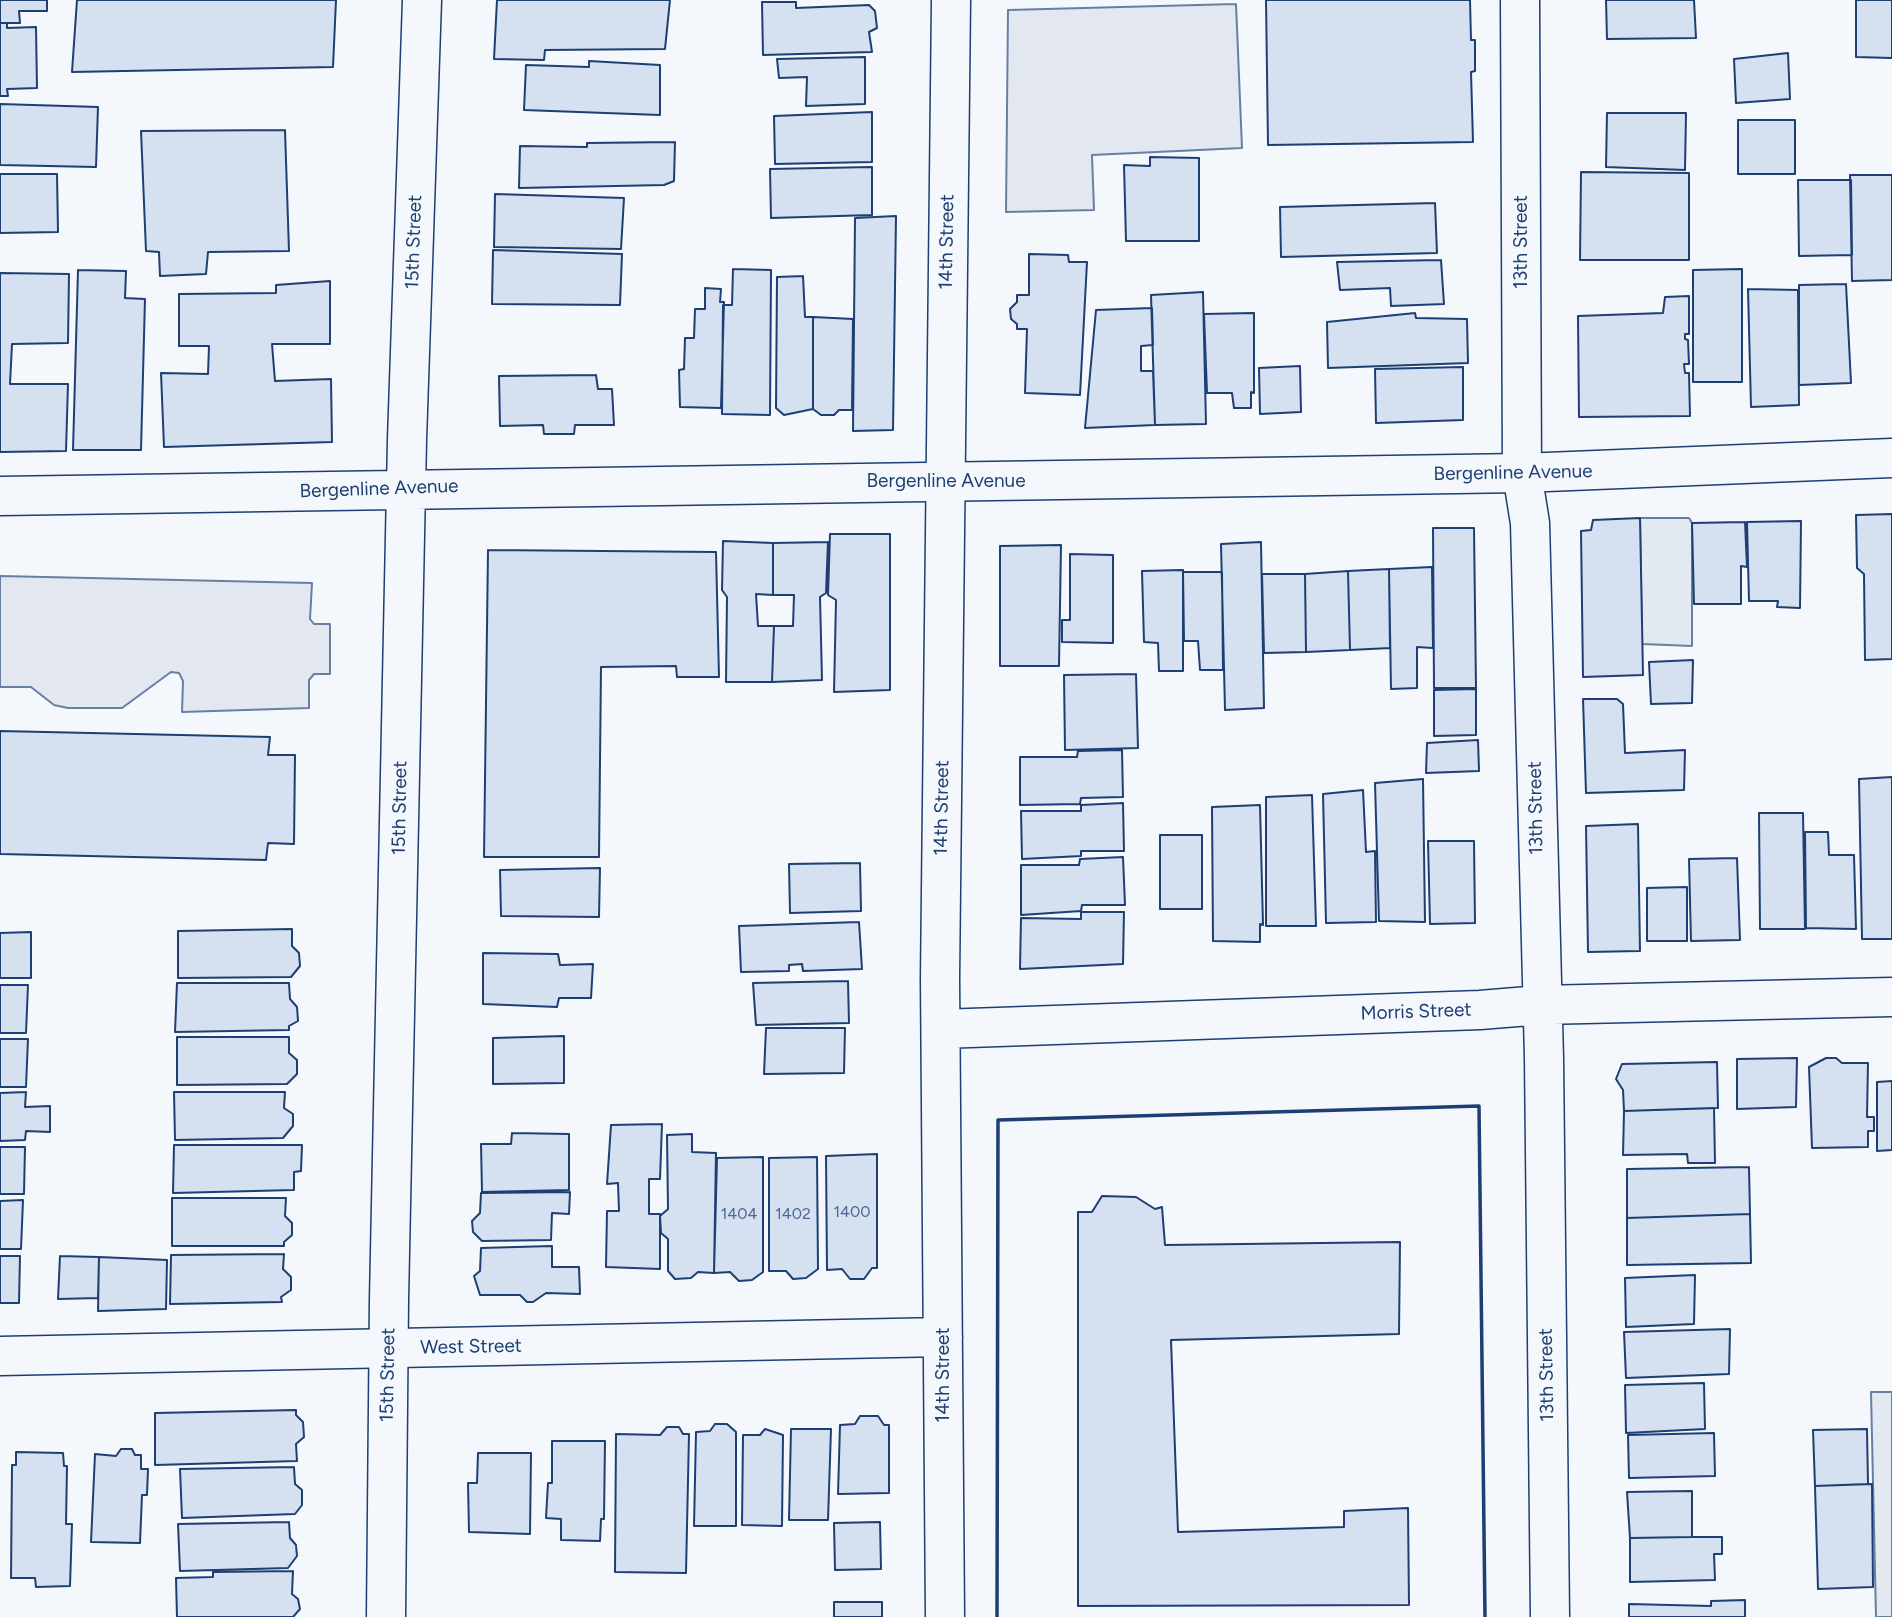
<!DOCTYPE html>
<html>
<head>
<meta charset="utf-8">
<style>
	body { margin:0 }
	canvas { display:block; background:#f4f7fb }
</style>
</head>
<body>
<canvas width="1892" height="1617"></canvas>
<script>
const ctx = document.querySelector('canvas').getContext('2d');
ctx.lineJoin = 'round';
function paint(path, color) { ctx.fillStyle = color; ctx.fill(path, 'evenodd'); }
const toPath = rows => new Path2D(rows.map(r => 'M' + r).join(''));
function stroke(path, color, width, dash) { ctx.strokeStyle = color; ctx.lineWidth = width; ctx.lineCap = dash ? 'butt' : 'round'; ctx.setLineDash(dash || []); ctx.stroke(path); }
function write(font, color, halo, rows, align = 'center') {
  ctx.font = font + ' Figtree,sans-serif'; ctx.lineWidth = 5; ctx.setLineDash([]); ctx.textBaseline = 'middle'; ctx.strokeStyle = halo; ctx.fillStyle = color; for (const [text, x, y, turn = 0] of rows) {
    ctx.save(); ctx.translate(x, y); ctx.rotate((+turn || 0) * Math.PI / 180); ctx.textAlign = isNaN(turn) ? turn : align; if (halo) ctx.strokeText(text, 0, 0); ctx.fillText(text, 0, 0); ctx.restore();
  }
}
const green = toPath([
	[1640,518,1689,518,1692,523,1692,646,1642,644,1640,518],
	[1871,1392,1892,1392,1892,1617,1876,1617,1871,1392]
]);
const parking = toPath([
	[1236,4,1242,148,1092,155,1094,210,1006,212,1008,10,1236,4],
	[0,576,312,583,310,619,314,624,330,624,330,674,314,674,309,680,309,708,182,712,183,681,179,673,171,672,122,708,68,708,54,705,31,687,0,687,0,576]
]);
const building = toPath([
	[0,0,47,0,47,11,19,11,20,23,0,23,0,0],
	[77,0,336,0,333,67,72,72,77,0],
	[497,0,670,0,665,49,545,50,544,60,494,59,497,0],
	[1266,0,1470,0,1471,40,1475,40,1475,71,1471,72,1473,142,1268,145,1266,0],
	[1606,0,1694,0,1696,38,1607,39,1606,0],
	[1856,0,1892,0,1892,58,1856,57,1856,0],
	[762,2,796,2,796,8,869,5,875,11,877,28,869,32,872,52,763,55,762,2],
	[0,23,7,23,7,28,36,27,37,88,7,89,8,96,0,96,0,23],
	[1788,53,1790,99,1736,103,1734,59,1788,53],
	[865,57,865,104,806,106,807,77,779,78,777,59,865,57],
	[589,61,660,65,660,115,524,110,526,65,589,67,589,61],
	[0,104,98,107,96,167,0,165,0,104],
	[872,112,872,162,775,164,774,116,872,112],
	[1607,113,1686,113,1685,170,1606,167,1607,113],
	[1738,120,1795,120,1795,174,1738,174,1738,120],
	[285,130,289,251,208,252,206,274,160,276,159,252,146,251,141,131,285,130],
	[675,142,674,181,664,185,519,188,520,146,587,147,587,143,675,142],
	[1150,157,1199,158,1199,241,1126,241,1124,165,1150,166,1150,157],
	[872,167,872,215,771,218,770,169,872,167],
	[1581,172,1689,173,1689,260,1580,260,1581,172],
	[0,174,57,174,58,232,0,233,0,174],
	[1850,175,1892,175,1892,280,1852,281,1850,175],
	[1798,180,1851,180,1852,255,1799,256,1798,180],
	[495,194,624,198,621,249,494,247,495,194],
	[1435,203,1437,253,1281,257,1280,207,1435,203],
	[896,216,893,430,853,431,855,218,896,216],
	[493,250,622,254,620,305,492,304,493,250],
	[1029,254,1068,255,1069,262,1087,262,1080,395,1025,393,1027,329,1017,329,1017,324,1011,319,1010,309,1017,302,1017,295,1029,295,1029,254],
	[1441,260,1444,304,1391,306,1390,288,1340,290,1337,262,1441,260],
	[733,269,771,270,770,415,722,414,723,305,732,305,733,269],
	[1742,269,1742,382,1693,382,1693,270,1742,269],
	[78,270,126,271,125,298,145,299,141,450,73,450,78,270],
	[0,273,69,274,68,343,12,344,10,384,68,384,66,451,0,452,0,273],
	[803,276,805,317,813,317,813,409,784,415,776,408,777,277,803,276],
	[330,281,330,344,272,344,275,381,331,379,332,442,164,447,161,373,208,374,209,346,179,346,179,294,276,293,276,285,330,281],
	[1846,284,1851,383,1799,385,1799,285,1846,284],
	[705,288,721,289,720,302,724,302,721,408,680,407,679,370,684,369,685,338,694,338,695,309,705,309,705,288],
	[1748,289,1798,290,1799,405,1751,407,1748,289],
	[1203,292,1206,424,1155,425,1151,295,1203,292],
	[1689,296,1689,334,1685,334,1685,339,1688,340,1689,364,1684,364,1685,373,1689,373,1690,416,1579,417,1578,316,1663,313,1665,297,1689,296],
	[1152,308,1153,345,1141,346,1141,371,1153,371,1155,425,1085,428,1096,310,1152,308],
	[1254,313,1254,393,1251,392,1251,408,1234,408,1232,393,1207,393,1204,314,1254,313],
	[1415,313,1416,318,1467,319,1468,363,1328,368,1327,322,1415,313],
	[813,317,853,319,852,410,839,410,834,415,821,415,813,409,813,317],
	[1300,366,1301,412,1260,414,1259,368,1300,366],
	[1463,367,1463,420,1376,423,1375,369,1463,367],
	[596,375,598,389,612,389,614,425,575,425,574,434,544,434,543,425,500,426,499,376,596,375],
	[1892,514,1892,659,1865,660,1864,574,1857,568,1856,515,1892,514],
	[1640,518,1643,675,1583,677,1581,531,1591,530,1593,520,1640,518],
	[1801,521,1800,608,1777,607,1778,601,1749,601,1747,522,1801,521],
	[1745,522,1747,567,1741,566,1741,604,1694,604,1692,523,1745,522],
	[1433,528,1474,528,1476,688,1434,688,1433,528],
	[830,534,890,534,890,690,834,692,836,600,828,595,830,534],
	[723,541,773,543,773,595,756,594,758,626,774,626,772,682,726,682,727,597,722,590,723,541],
	[828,542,826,593,820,597,822,680,772,682,774,626,793,626,794,595,773,595,773,543,828,542],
	[1261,542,1264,708,1225,710,1221,544,1261,542],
	[1061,545,1059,666,1000,666,1000,546,1061,545],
	[488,550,716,552,719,677,677,677,676,666,601,667,599,857,484,857,488,550],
	[1070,554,1113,555,1113,643,1062,642,1062,620,1070,620,1070,554],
	[1432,567,1433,648,1417,647,1417,688,1391,689,1389,569,1432,567],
	[1389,569,1390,648,1350,650,1348,571,1389,569],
	[1183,570,1183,671,1159,671,1158,643,1144,642,1142,571,1183,570],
	[1348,571,1350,650,1306,652,1305,574,1348,571],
	[1183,572,1222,572,1223,670,1200,670,1198,641,1184,641,1183,572],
	[1262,574,1305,574,1306,652,1264,653,1262,574],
	[1693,660,1692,703,1651,704,1649,662,1693,660],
	[1136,674,1138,748,1065,750,1064,675,1136,674],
	[1476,689,1476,735,1434,736,1434,690,1476,689],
	[1583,699,1617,699,1623,704,1625,753,1685,750,1684,790,1586,793,1583,699],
	[0,731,270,737,268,755,295,755,294,844,268,843,266,860,0,854,0,731],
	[1478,740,1479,771,1426,773,1427,743,1478,740],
	[1122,750,1123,797,1081,798,1080,804,1020,805,1020,757,1077,757,1078,751,1122,750],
	[1892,777,1892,939,1862,939,1859,779,1892,777],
	[1423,779,1425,922,1379,921,1375,783,1423,779],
	[1363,790,1366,852,1375,851,1376,922,1326,923,1323,794,1363,790],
	[1312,795,1316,926,1266,926,1266,797,1312,795],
	[1123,803,1124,851,1081,851,1081,856,1022,859,1021,811,1081,811,1081,805,1123,803],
	[1260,805,1263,925,1260,924,1260,942,1213,941,1212,807,1260,805],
	[1759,813,1803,813,1805,929,1760,929,1759,813],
	[1638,824,1640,951,1588,952,1586,826,1638,824],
	[1805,832,1828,832,1829,855,1854,855,1856,929,1806,928,1805,832],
	[1160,835,1202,835,1202,909,1160,909,1160,835],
	[1428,841,1474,841,1475,923,1430,924,1428,841],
	[1123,857,1125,905,1082,905,1081,911,1021,915,1021,865,1079,865,1080,859,1123,857],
	[1737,858,1740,940,1691,941,1689,859,1737,858],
	[860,863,861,911,790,913,789,864,860,863],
	[600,868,599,917,501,916,500,870,600,868],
	[1687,887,1687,941,1647,941,1647,888,1687,887],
	[1081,912,1124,912,1123,964,1020,969,1021,918,1081,919,1081,912],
	[859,922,862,969,803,971,802,964,789,965,789,971,741,972,739,926,859,922],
	[292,929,292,946,299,953,300,966,291,977,178,978,178,931,292,929],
	[31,932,31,978,0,978,0,933,31,932],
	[483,953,558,954,560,965,593,964,591,998,559,998,557,1007,483,1004,483,953],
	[848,981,849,1023,756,1025,753,983,848,981],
	[177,983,289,983,290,999,297,1007,298,1021,289,1026,289,1030,175,1032,177,983],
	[0,985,28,985,26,1033,0,1033,0,985],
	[766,1028,845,1028,844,1073,764,1074,766,1028],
	[564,1036,564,1083,493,1084,493,1038,564,1036],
	[177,1037,289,1037,289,1053,297,1060,297,1074,287,1084,177,1085,177,1037],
	[0,1039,28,1039,26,1087,0,1087,0,1039],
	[1797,1058,1796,1107,1737,1109,1737,1059,1797,1058],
	[1826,1058,1836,1058,1842,1063,1868,1063,1867,1117,1874,1117,1874,1131,1868,1131,1868,1147,1812,1148,1809,1067,1826,1058],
	[1717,1062,1718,1108,1624,1111,1623,1090,1616,1079,1622,1064,1717,1062],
	[1892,1081,1892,1150,1877,1151,1877,1082,1892,1081],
	[26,1092,25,1107,50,1106,50,1132,26,1131,25,1140,0,1141,0,1093,26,1092],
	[174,1092,285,1092,284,1108,293,1114,293,1126,283,1138,175,1140,174,1092],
	[1714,1108,1715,1163,1688,1163,1687,1154,1623,1155,1624,1111,1714,1108],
	[662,1124,660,1179,649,1179,649,1214,660,1214,660,1269,606,1267,607,1211,619,1211,618,1183,607,1184,611,1125,662,1124],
	[512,1133,569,1134,569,1190,482,1192,481,1144,511,1144,512,1133],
	[692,1134,692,1152,716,1153,714,1273,698,1272,691,1278,675,1279,668,1271,668,1239,661,1233,660,1216,668,1209,667,1135,692,1134],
	[174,1145,302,1145,301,1171,294,1172,294,1190,173,1193,174,1145],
	[0,1147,25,1147,24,1194,0,1194,0,1147],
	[877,1154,877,1268,872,1268,864,1279,850,1279,842,1269,827,1270,826,1156,877,1154],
	[763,1157,763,1272,752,1280,739,1281,730,1272,714,1273,717,1158,763,1157],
	[817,1157,818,1269,806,1278,793,1279,786,1271,769,1271,769,1158,817,1157],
	[1749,1167,1750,1214,1627,1218,1627,1169,1749,1167],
	[570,1192,569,1214,552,1213,551,1240,482,1241,473,1232,472,1221,480,1213,481,1193,570,1192],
	[1102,1196,1136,1197,1155,1209,1162,1207,1165,1245,1400,1242,1399,1334,1171,1340,1178,1532,1344,1527,1344,1511,1408,1508,1409,1605,1078,1606,1078,1212,1092,1212,1102,1196],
	[172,1198,286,1198,285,1216,292,1223,292,1235,284,1242,284,1246,172,1246,172,1198],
	[23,1200,21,1249,0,1249,0,1201,23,1200],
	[1750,1214,1751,1263,1627,1265,1627,1218,1750,1214],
	[552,1246,552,1267,579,1267,580,1294,546,1293,533,1302,527,1302,520,1295,480,1295,474,1276,480,1271,481,1248,552,1246],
	[284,1254,283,1269,291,1277,291,1290,281,1297,282,1302,170,1304,171,1255,284,1254],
	[0,1256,20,1256,19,1303,0,1303,0,1256],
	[60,1256,99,1257,98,1298,58,1299,60,1256],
	[99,1257,167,1260,166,1309,98,1311,99,1257],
	[1695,1275,1694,1324,1626,1327,1625,1278,1695,1275],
	[1730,1329,1729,1374,1626,1378,1624,1332,1730,1329],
	[1704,1383,1705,1429,1626,1433,1625,1385,1704,1383],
	[296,1410,296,1415,303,1422,304,1437,296,1444,297,1461,155,1465,155,1413,296,1410],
	[860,1416,878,1416,884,1425,889,1425,889,1493,838,1494,840,1425,855,1424,860,1416],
	[715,1424,727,1424,736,1432,736,1526,694,1526,696,1432,710,1431,715,1424],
	[667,1427,679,1427,683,1434,689,1434,686,1573,615,1572,616,1434,660,1435,667,1427],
	[765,1429,783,1435,782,1526,742,1525,743,1435,760,1435,765,1429],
	[791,1429,831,1429,828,1520,789,1520,791,1429],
	[1867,1429,1868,1484,1815,1486,1813,1430,1867,1429],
	[1714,1433,1715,1476,1629,1478,1628,1435,1714,1433],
	[552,1441,605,1441,604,1519,601,1519,600,1541,561,1540,561,1519,546,1518,548,1483,552,1483,552,1441],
	[121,1449,132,1449,135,1455,141,1455,141,1469,148,1469,147,1495,142,1495,140,1543,91,1542,95,1454,116,1456,121,1449],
	[16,1452,63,1453,64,1466,67,1466,66,1524,72,1524,70,1586,36,1587,35,1578,11,1578,12,1465,16,1465,16,1452],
	[478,1453,531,1453,530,1534,469,1532,468,1483,477,1483,478,1453],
	[294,1467,295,1484,302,1490,302,1505,295,1514,182,1518,180,1469,294,1467],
	[1872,1484,1873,1587,1818,1589,1815,1486,1872,1484],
	[1692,1491,1692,1537,1630,1538,1627,1492,1692,1491],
	[289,1522,290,1538,296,1545,297,1556,288,1568,180,1571,178,1524,289,1522],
	[880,1522,881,1569,835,1570,834,1523,880,1522],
	[1692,1537,1722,1537,1722,1554,1714,1554,1715,1580,1630,1582,1630,1538,1692,1537],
	[293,1571,292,1594,298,1599,300,1609,293,1617,177,1617,176,1578,213,1577,213,1572,293,1571],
	[1745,1600,1745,1617,1629,1617,1629,1604,1711,1606,1711,1601,1745,1600],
	[834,1602,882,1602,882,1617,834,1617,834,1602]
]);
const minor = toPath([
	[1520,0,1522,473,1530,523,1544,1058,1550,1617],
	[941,1029,1480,1010,1541,1005,1892,997],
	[0,1356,943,1337],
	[945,1617,940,978,951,0]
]);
const tertiary = toPath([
	[0,496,1522,473,1892,458],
	[386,1617,389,1300,407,440,422,0]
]);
const wall = toPath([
	[997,1617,998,1120,1479,1106,1485,1617]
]);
const numberNames = [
	["1400",852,1212],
	["1404",739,1214],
	["1402",793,1214]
];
const streetNames = [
	["15th Street",414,242,-88],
	["14th Street",947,242,-89],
	["13th Street",1521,242,-90],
	["Bergenline Avenue",1513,473,-1],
	["Bergenline Avenue",946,481],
	["Bergenline Avenue",379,489,-2],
	["15th Street",400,808,-89],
	["14th Street",942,808,-89],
	["13th Street",1536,808,-91],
	["Morris Street",1416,1012,-2],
	["West Street",471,1347,-1],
	["15th Street",388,1375,-89],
	["14th Street",943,1375,-90],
	["13th Street",1547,1375,-91]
];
paint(green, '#e3e9f0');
stroke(green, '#687fa3', 2);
paint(parking, '#e3e8f0');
stroke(parking, '#687fa3', 2);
paint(building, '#d5e0f0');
stroke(building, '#1d3f73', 2);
stroke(minor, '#1d3f73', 41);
stroke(tertiary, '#1d3f73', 41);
stroke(minor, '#f4f7fb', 38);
stroke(tertiary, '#f4f7fb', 38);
stroke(wall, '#1d3f73', 3.5);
write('16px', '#4b6792', null, numberNames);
write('19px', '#1d3f73', '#f4f7fb', streetNames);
</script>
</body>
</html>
